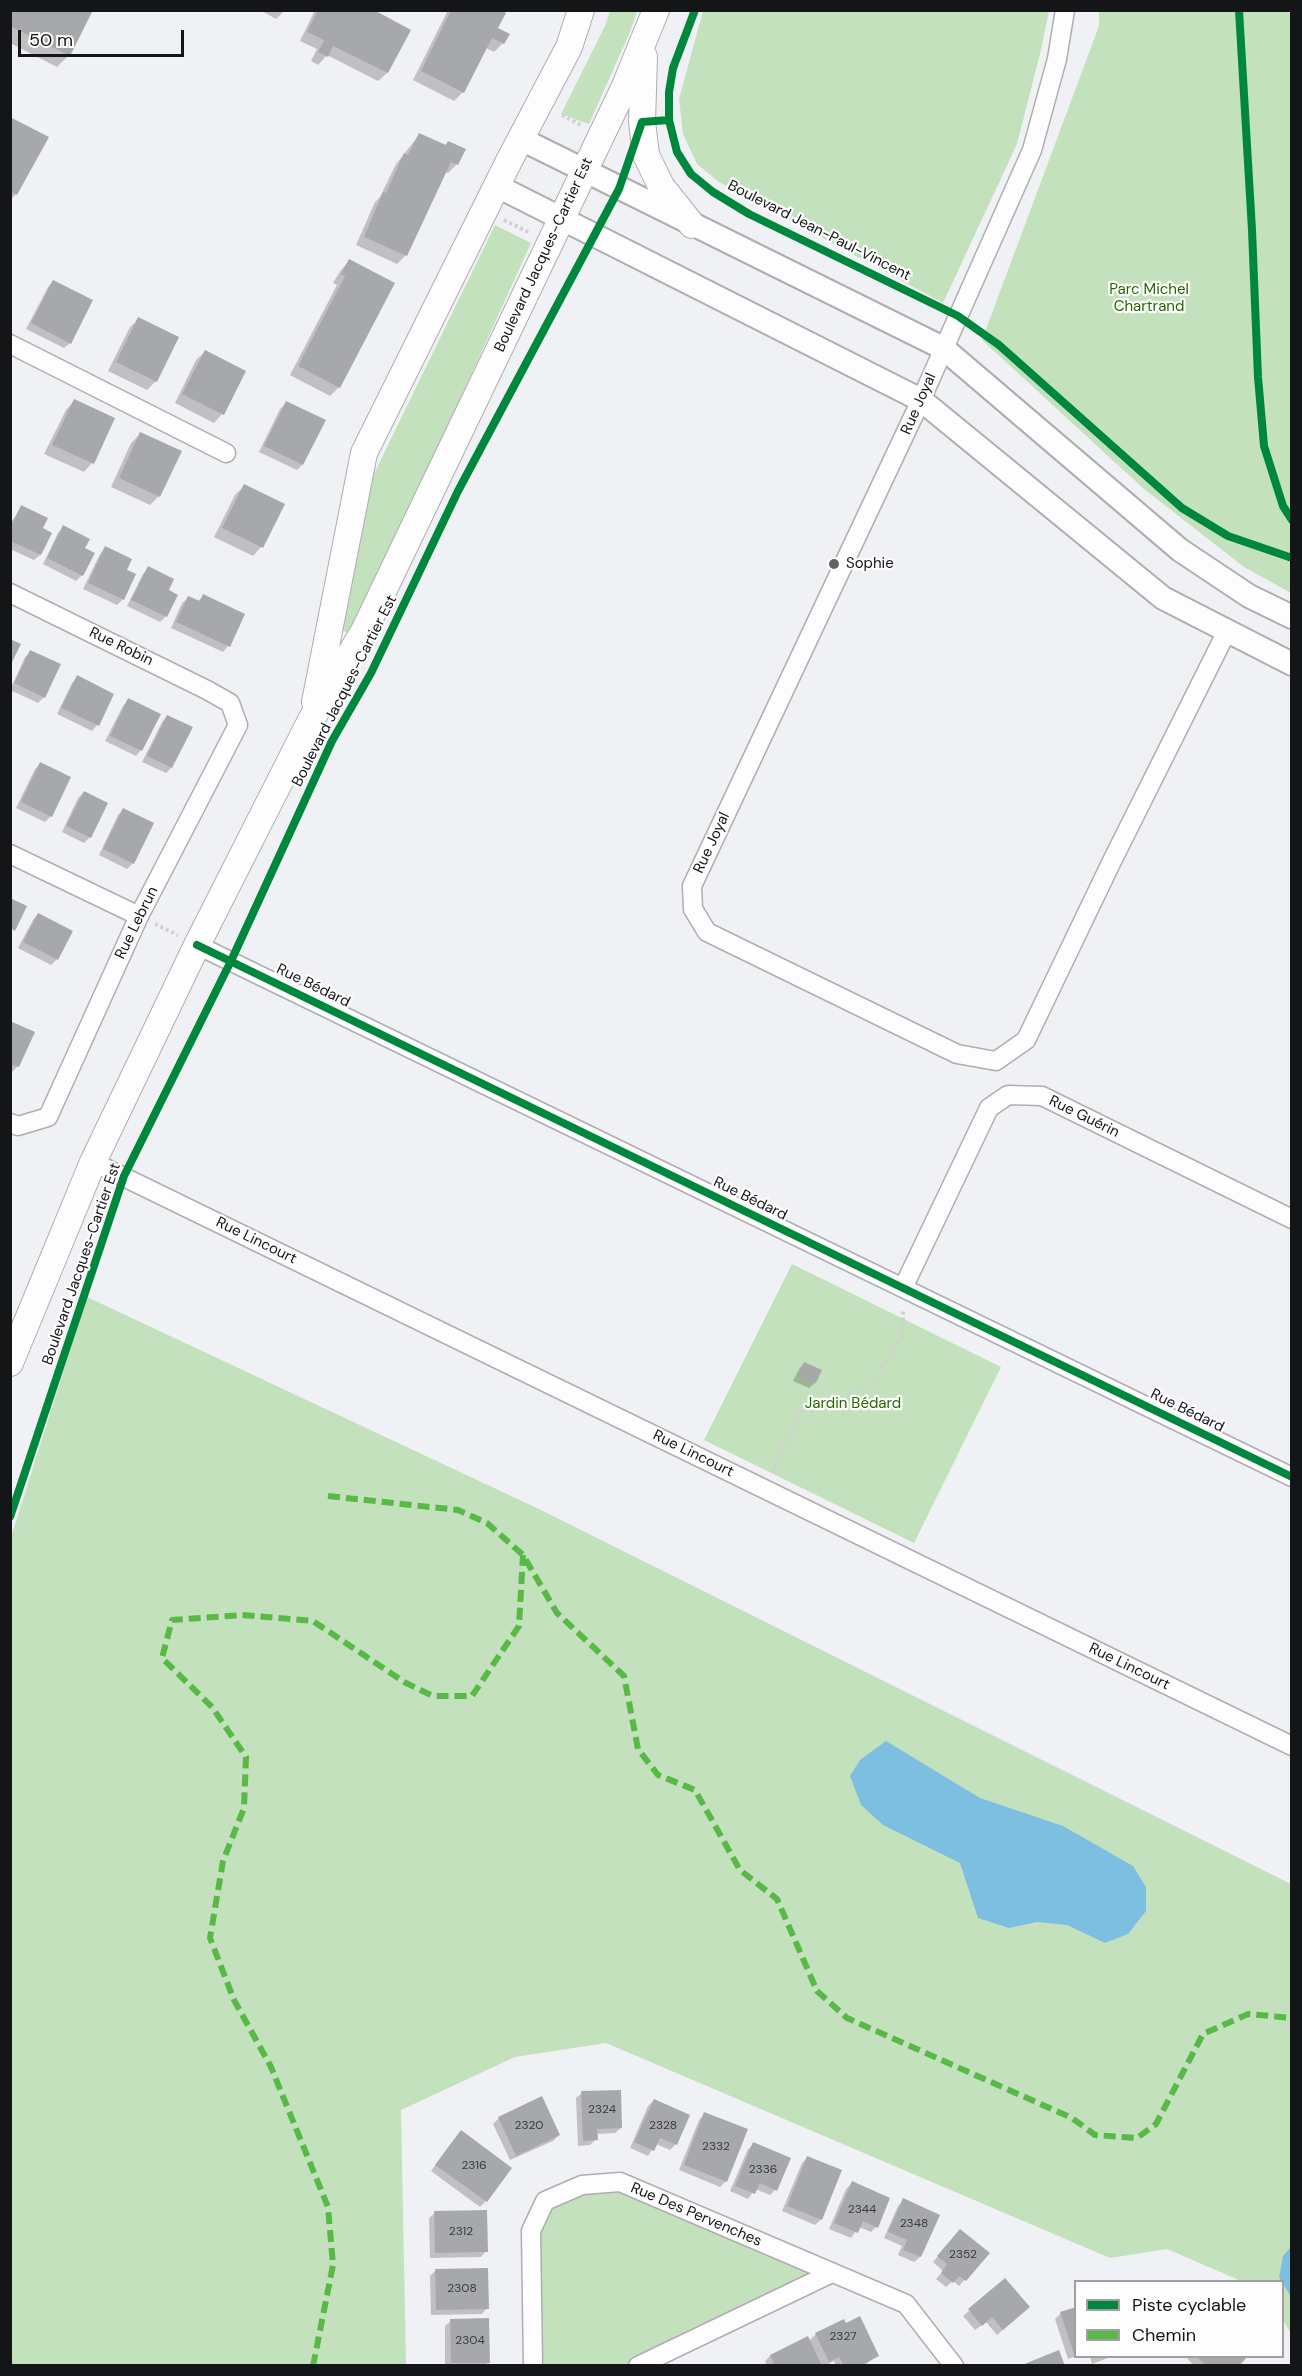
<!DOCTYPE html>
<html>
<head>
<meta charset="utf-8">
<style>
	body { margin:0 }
	#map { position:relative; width:1302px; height:2376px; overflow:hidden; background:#f0f1f4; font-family:"DM Sans",sans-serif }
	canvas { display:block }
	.frame { position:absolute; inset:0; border:12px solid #141517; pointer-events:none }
	.legend { position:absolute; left:1074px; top:2280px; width:210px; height:78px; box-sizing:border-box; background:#fdfdfe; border:2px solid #a0a0a2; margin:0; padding:8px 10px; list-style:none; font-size:18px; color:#141517 }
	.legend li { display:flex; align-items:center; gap:12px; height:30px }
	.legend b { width:30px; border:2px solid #a0a0a2 }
	.scale { position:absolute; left:18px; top:30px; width:166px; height:27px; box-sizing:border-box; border:3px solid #141517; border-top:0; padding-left:8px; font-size:18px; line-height:21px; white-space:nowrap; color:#141517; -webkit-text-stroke:4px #fdfdfe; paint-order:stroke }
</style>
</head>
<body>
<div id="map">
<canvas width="1302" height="2376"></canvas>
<div class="frame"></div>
<ul class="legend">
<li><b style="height:8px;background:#00873e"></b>Piste cyclable</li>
<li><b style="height:8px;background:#58b947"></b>Chemin</li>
</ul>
<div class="scale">50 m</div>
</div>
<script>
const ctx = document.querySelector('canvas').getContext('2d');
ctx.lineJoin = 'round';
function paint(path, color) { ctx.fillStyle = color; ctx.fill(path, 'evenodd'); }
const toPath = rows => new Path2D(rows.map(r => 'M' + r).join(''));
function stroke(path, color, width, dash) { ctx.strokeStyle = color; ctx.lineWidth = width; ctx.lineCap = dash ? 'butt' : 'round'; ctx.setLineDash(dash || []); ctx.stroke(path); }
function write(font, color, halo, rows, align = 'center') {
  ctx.font = font + ' "DM Sans",sans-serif'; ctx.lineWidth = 4.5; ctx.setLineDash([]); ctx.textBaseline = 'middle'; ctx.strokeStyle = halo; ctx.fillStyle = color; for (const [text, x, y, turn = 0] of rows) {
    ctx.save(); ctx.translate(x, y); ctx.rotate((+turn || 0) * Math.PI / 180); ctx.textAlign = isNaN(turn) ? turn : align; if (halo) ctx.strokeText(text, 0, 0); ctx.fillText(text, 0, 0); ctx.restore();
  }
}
const green = toPath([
	[610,11,637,11,630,32,589,124,561,114,605,26],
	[703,11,1049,11,1041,50,1017,144,943,303,719,182,697,164,683,134,679,99],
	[1099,11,1291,11,1291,593,1244,567,1144,489,982,340,1099,26],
	[495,225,531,243,353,635,342,630,371,480],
	[792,1264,1001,1367,914,1543,704,1440],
	[87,1297,541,1510,1291,1884,1291,2334,1283,2320,1282,2282,1241,2281,1167,2249,1110,2258,606,2043,515,2057,401,2110,406,2365,11,2366,11,1537],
	[620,2182,832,2273,638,2365,533,2365,531,2231,545,2201]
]);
const water = toPath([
	[886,1741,980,1798,1063,1826,1133,1866,1146,1887,1146,1911,1128,1934,1105,1943,1067,1925,1037,1922,1009,1928,978,1918,960,1863,883,1825,861,1805,850,1776,860,1760],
	[1291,2247,1291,2297,1279,2277,1283,2256]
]);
const shadow = toPath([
	[10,10,69,55,57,67,10,43],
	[260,10,285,10,276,19],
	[315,10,370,10,409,30,387,73,378,81,327,55,318,65,311,61,317,49,300,41],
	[448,10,498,10,496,29,503,43,494,52,486,48,463,92,454,101,413,80],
	[10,118,16,194,10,200],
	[419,135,444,146,448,142,457,164,448,173,445,172,406,255,397,264,356,245,375,202,380,197,396,164],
	[349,261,339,387,330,396,290,375,337,285,333,283,341,270],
	[53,281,70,343,64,348,26,329,48,287],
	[139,319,156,381,147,390,108,371,130,327],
	[205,352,244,371,222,414,214,423,175,403,196,360],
	[74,401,113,419,92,463,84,472,44,454,66,410],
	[286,403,302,465,297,470,259,452,280,409],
	[140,434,159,496,150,505,111,487,131,443],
	[244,486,283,505,261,547,253,556,214,537,235,495],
	[22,507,41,528,40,555,34,560,10,549,10,524],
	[64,527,83,549,82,575,76,581,43,564,58,533],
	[105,548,126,571,123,599,117,605,83,589,100,554],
	[148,568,167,591,166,616,160,622,127,606,143,574],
	[203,596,228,646,223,652,171,628,182,603,188,598,197,602],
	[31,652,44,697,38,703,10,690,25,657],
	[78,677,97,725,92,731,57,714,72,683],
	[128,700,141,750,136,756,105,741,123,706],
	[167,716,171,768,166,773,142,762,162,722],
	[41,763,51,816,45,822,16,808,35,769],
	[84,792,90,837,84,843,62,832,78,798],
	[123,810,133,863,127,869,99,855,118,815],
	[38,914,57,959,51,965,18,948,33,920],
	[10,1022,33,1033,17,1067,12,1072],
	[804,1363,815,1383,809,1388,793,1381,799,1369],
	[582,2093,621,2128,615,2133,596,2134,596,2139,590,2145,578,2146,576,2098],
	[654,2100,676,2144,670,2150,656,2144,648,2156,630,2148,648,2106],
	[705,2114,726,2181,720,2187,679,2170,699,2120],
	[499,2118,559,2135,553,2141,510,2160,493,2124],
	[455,2138,486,2201,480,2207,431,2171],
	[754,2144,775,2190,770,2195,755,2189,748,2199,730,2191,748,2149],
	[807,2158,821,2219,815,2225,782,2211,802,2163],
	[852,2183,876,2227,871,2232,859,2227,851,2238,829,2229,846,2189],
	[904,2200,938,2216,920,2257,914,2262,898,2255,902,2246,884,2238,898,2206],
	[435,2213,486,2251,481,2257,430,2258,429,2218],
	[955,2236,988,2254,959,2286,953,2281,946,2287,936,2279,943,2271,933,2262],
	[436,2270,487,2308,482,2314,431,2315,430,2276],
	[1005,2280,1022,2313,997,2335,986,2322,975,2330,963,2316],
	[1061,2313,1076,2356,1068,2359,1055,2319],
	[451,2321,488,2362,485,2366,445,2366,445,2326],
	[816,2334,877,2356,863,2366,836,2366,834,2361,824,2366,767,2366,765,2361,770,2356,809,2341],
	[1090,2356,1113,2356,1092,2364],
	[1185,2356,1246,2356,1237,2366,1194,2366]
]);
const building = toPath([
	[10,10,93,10,70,56,10,26],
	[318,10,374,10,411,30,388,73,333,46,328,57,318,52,324,40,307,32],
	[451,10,502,10,506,13,498,28,510,34,504,44,492,38,464,93,421,71],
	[10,117,49,137,17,195,10,191],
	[419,133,446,145,448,141,466,149,458,165,451,162,407,256,364,237,383,192,386,193,404,153,408,155],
	[349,259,395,283,340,388,298,366,345,276,341,274],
	[53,280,93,300,71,344,31,323],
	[138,317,179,337,157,382,116,362],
	[205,350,246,371,224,415,182,394],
	[74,399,115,418,94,464,52,445],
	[286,401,326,420,303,465,264,446],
	[140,432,182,451,160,497,119,478],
	[244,484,285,504,263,548,222,528],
	[21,505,48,518,43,528,52,533,41,555,10,541,10,528],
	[63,525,90,539,85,548,95,553,83,576,47,558],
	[105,546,132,559,127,570,136,574,124,600,88,583],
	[148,566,174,579,169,590,178,595,167,617,131,600],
	[203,594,245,614,230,647,176,622,188,596,200,601],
	[10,639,21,644,10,666],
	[30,650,61,664,45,698,14,683],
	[77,675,114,694,99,726,61,708],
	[128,698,161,714,142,751,110,736],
	[167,715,193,727,172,768,147,756],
	[40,762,71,777,52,817,21,802],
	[84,791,108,803,91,838,66,826],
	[123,808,154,823,134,864,103,849],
	[10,898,27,906,15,931,10,928],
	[38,913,73,931,58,960,23,942],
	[10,1021,35,1032,19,1067,10,1064],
	[804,1362,822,1370,816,1383,798,1376],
	[621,2090,622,2128,597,2129,598,2140,583,2141,581,2091],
	[542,2096,560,2135,516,2156,498,2117],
	[654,2099,690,2115,677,2145,660,2138,654,2151,634,2142],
	[704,2112,748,2129,727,2182,684,2165],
	[461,2130,512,2168,487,2202,435,2165],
	[753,2142,791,2158,777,2191,760,2183,755,2194,735,2186],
	[807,2156,842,2170,822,2220,787,2206],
	[852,2181,890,2198,878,2228,863,2221,858,2233,834,2223],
	[903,2198,940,2215,921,2257,903,2250,907,2240,888,2232],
	[487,2210,488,2252,435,2253,434,2211],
	[960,2229,990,2253,966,2281,959,2276,953,2283,941,2273,947,2264,937,2256],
	[488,2268,489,2309,436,2310,435,2269],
	[1005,2278,1030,2307,1003,2330,992,2317,982,2326,968,2309],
	[1076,2307,1076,2357,1075,2357,1060,2312],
	[860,2316,879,2356,860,2366,844,2366,839,2357,829,2362,815,2333,844,2319,846,2323],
	[489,2318,490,2363,451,2363,450,2319],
	[808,2336,822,2366,775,2366,770,2355],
	[1059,2350,1065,2366,1022,2366,1022,2365],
	[1196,2356,1248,2356,1239,2366,1206,2366]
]);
const path = toPath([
	[562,115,581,125],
	[504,220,530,233],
	[155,924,178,935],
	[772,1472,801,1412,842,1403,876,1378,903,1334,903,1309]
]);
const minor = toPath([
	[1065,10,1057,59,1032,150,921,400,692,886,693,909,707,932,957,1054,996,1061,1026,1040,1111,863,1227,631],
	[10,344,226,453],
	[10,593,207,690,230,703,238,725,139,916,48,1117,18,1126,10,1123],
	[10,854,139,916],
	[197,945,1292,1477],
	[93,1162,1292,1746],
	[903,1288,989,1108,1008,1095,1042,1096,1292,1219],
	[533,2366,531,2231,545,2201,582,2185,620,2182,906,2304,954,2366],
	[638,2366,832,2273]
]);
const tertiary = toPath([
	[521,139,943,348,1180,550,1249,596,1292,617],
	[497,186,921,400,1163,598,1292,664]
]);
const secondary = toPath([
	[644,57,642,122,646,155,661,186,692,225],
	[315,702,364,453,509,161,569,47,581,10],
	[10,1363,93,1162,197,945,311,720,364,631,561,220,625,86,656,10]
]);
const quiet = toPath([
	[328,1496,458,1510,487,1523,523,1555,557,1613,624,1676,638,1749,658,1775,695,1790,740,1870,777,1899,817,1991,847,2018,1072,2118,1095,2135,1137,2138,1156,2124,1203,2034,1248,2014,1292,2018],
	[313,2366,333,2265,328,2207,271,2067,234,2000,210,1938,223,1861,244,1808,246,1757,212,1707,162,1658,172,1620,242,1615,313,1621,404,1682,433,1696,472,1696,519,1626,523,1555]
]);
const cycleway = toPath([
	[695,10,673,68,669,92,669,120,677,152,691,174,713,192,749,214,958,316,999,345,1182,508,1228,536,1292,558],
	[1239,10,1252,230,1258,377,1264,446,1283,506,1292,520],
	[197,945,1292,1477],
	[10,1517,124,1176,231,961,332,741,371,673,458,491,619,189,642,122,669,120]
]);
const markers = [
	[834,564,6,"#616264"]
];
const numberNames = [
	["2324",602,2110],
	["2320",529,2126],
	["2328",663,2126],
	["2332",716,2147],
	["2316",474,2166],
	["2336",763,2170],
	["2344",862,2210],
	["2348",914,2224],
	["2312",461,2232],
	["2352",963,2255],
	["2308",462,2289],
	["2327",843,2337],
	["2304",470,2341]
];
const streetNames = [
	["Boulevard Jean-Paul-Vincent",819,231,27],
	["Boulevard Jacques-Cartier Est",544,255,-65],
	["Rue Joyal",919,404,-66],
	["Rue Robin",121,647,26],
	["Boulevard Jacques-Cartier Est",345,691,-63],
	["Rue Joyal",712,843,-65],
	["Rue Lebrun",137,923,-64],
	["Rue Bédard",313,986,26],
	["Rue Guérin",1084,1117,26],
	["Rue Bédard",750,1199,26],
	["Rue Lincourt",256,1241,26],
	["Boulevard Jacques-Cartier Est",82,1264,-71],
	["Rue Bédard",1187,1411,26],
	["Rue Lincourt",693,1454,26],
	["Rue Lincourt",1129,1667,26],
	["Rue Des Pervenches",696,2215,23]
];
const parkNames = [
	["Parc Michel",1149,290],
	["Chartrand",1149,307],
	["Jardin Bédard",853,1404]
];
const poiNames = [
	["Sophie",846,564]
];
paint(green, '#c3e1bc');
paint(water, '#7cbfe0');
paint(shadow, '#0003');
paint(building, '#a7a8aa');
stroke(minor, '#aeaeb1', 21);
stroke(tertiary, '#aeaeb1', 26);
stroke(secondary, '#aeaeb1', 28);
stroke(path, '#d1d1d2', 4, [3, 3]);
stroke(minor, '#fdfdfd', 18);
stroke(tertiary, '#fdfdfd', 22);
stroke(secondary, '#fdfdfd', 26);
stroke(quiet, '#58b947', 6, [12, 6]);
stroke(cycleway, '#00873e', 8);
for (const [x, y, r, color] of markers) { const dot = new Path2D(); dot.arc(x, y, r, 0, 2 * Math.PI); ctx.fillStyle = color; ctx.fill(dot); stroke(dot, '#fdfdfe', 2); }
write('12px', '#393a3c', null, numberNames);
write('15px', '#141517', '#fdfdfe', streetNames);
write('15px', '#246700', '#fdfdfe', parkNames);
write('15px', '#141517', '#fdfdfe', poiNames, 'left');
</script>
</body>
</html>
